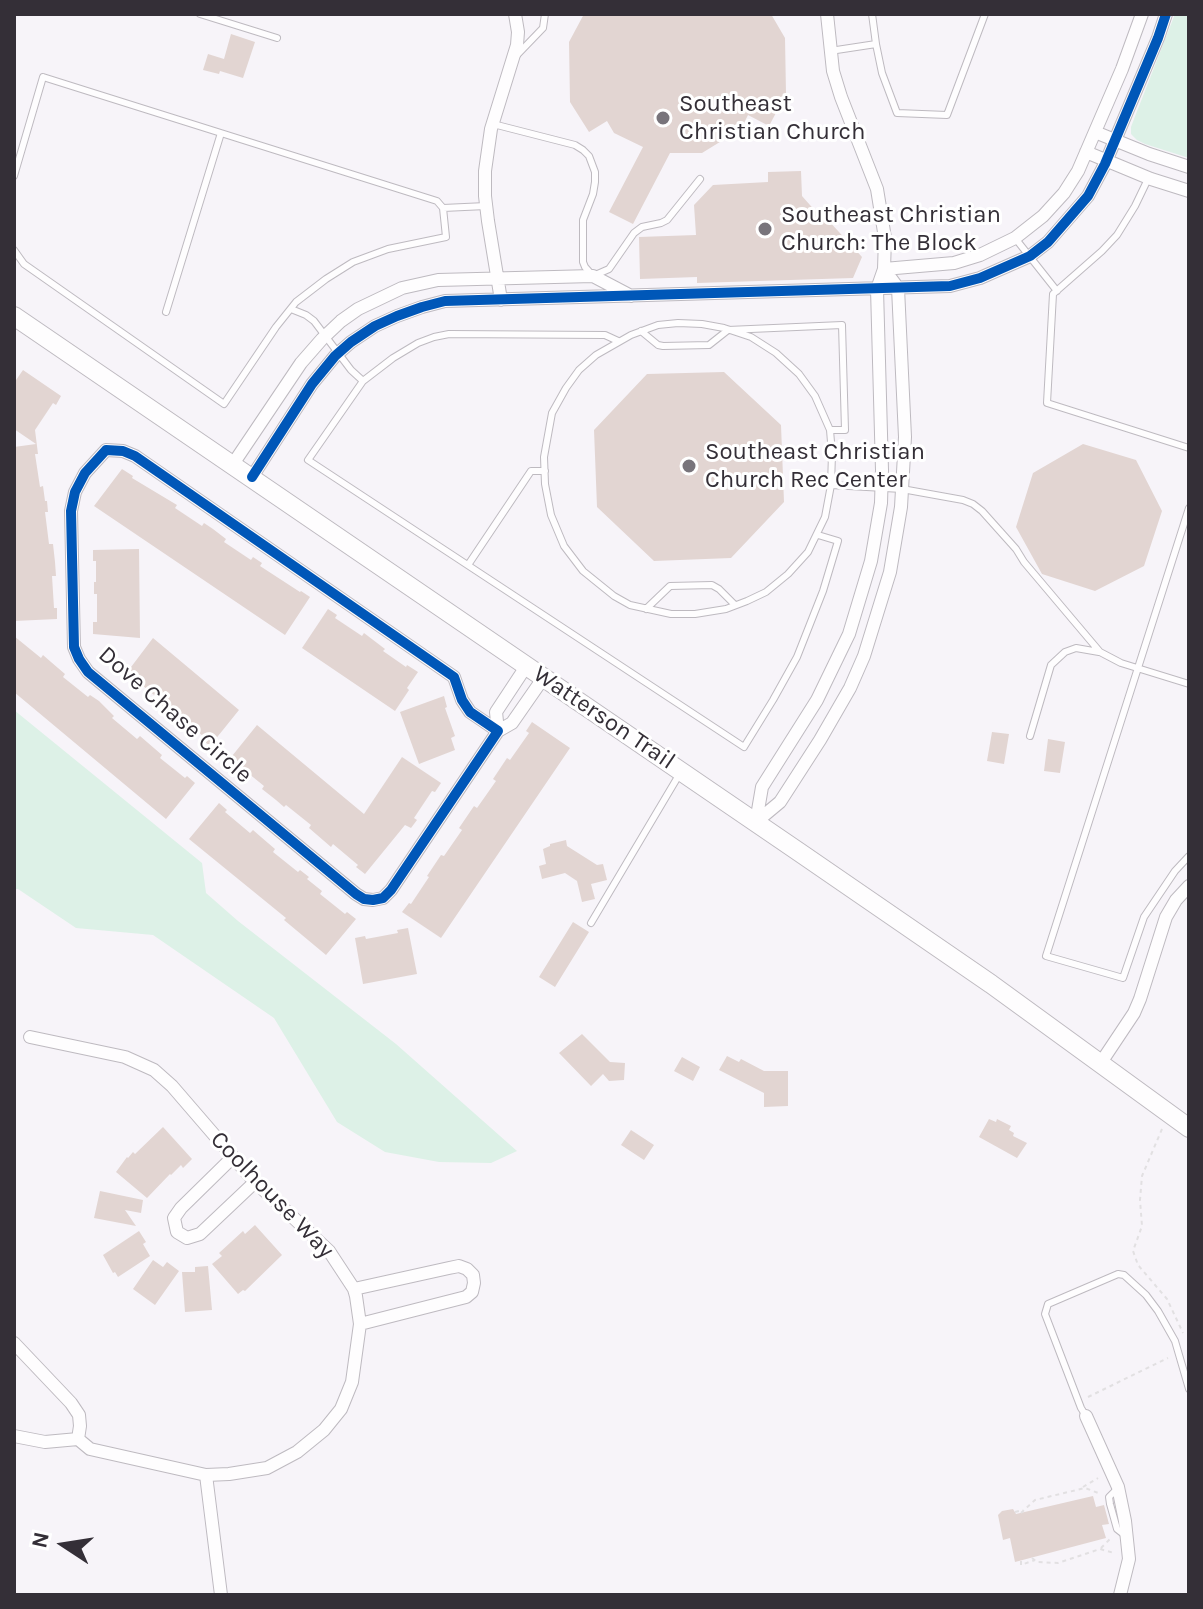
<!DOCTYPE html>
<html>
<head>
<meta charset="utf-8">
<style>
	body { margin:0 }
	#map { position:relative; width:1203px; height:1609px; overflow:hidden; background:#f7f4f9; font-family:Karla,sans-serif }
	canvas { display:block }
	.frame { position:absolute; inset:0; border:16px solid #342f37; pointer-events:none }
	.north { position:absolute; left:24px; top:1505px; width:80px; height:80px; -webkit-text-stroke:6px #fff; paint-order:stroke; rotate:282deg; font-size:22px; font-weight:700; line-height:32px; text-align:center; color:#342f37 }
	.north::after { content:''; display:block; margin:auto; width:28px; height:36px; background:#342f37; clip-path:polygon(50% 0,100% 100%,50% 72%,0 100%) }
</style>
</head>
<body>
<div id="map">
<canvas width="1203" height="1609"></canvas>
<div class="frame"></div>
<div class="north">N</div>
</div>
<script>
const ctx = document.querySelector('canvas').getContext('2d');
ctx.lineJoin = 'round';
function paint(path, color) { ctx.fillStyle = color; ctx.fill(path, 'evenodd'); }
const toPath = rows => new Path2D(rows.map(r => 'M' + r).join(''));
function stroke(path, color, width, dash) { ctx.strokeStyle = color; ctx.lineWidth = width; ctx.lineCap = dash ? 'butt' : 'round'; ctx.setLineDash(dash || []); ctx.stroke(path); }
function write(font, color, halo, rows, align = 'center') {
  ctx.font = font + ' Karla,sans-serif'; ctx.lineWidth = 6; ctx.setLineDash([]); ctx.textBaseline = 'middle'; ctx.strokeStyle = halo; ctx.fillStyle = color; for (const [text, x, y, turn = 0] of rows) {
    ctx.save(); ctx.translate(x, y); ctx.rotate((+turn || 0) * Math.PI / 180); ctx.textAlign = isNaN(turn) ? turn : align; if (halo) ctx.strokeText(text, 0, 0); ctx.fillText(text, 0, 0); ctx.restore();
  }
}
const green = toPath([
	[1175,14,1189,14,1189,158,1145,144,1137,140,1131,134,1131,127,1134,119],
	[14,710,202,863,206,893,238,921,396,1044,517,1151,491,1163,439,1162,385,1152,337,1122,274,1018,153,935,76,928,18,889,14,889]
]);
const building = toPath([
	[584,14,771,14,785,38,786,94,769,126,748,115,741,129,702,153,670,153,633,224,609,212,643,147,614,133,607,121,589,132,570,102,569,42],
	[231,34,255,42,243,78,220,71,219,74,203,70,208,54,224,59],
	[801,171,802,196,825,222,827,219,862,257,853,278,697,283,697,277,640,279,639,237,696,235,694,205,713,185,768,182,768,172],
	[23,370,61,396,56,405,53,403,35,430,38,454,35,454,40,487,43,486,45,501,47,501,48,512,45,512,49,544,53,544,55,562,56,576,52,576,54,608,57,608,57,619,14,621,14,447,36,444,14,429,14,383],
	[724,372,781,425,784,502,731,558,654,561,597,507,594,430,647,374],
	[1083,444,1136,460,1162,511,1144,566,1095,591,1042,574,1016,527,1033,473],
	[122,469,133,476,132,478,177,505,175,508,202,526,204,523,213,529,226,539,224,542,251,560,253,557,262,563,260,566,300,592,301,591,310,597,285,635,94,506],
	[139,549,140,638,93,634,93,622,97,622,97,594,94,594,94,582,96,582,96,561,93,561,93,550],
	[328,609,337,615,335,618,362,636,364,633,385,649,383,651,406,667,407,665,418,672,407,688,409,690,395,711,302,648],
	[14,636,41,658,43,655,51,662,65,674,63,677,88,697,90,695,99,701,114,716,112,718,137,739,140,736,162,755,160,758,185,778,187,776,195,783,166,819,14,692],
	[153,638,239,710,210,746,201,739,203,736,178,716,176,718,157,702,159,699,137,681,135,683,125,675],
	[444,696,447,707,445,708,455,736,451,738,455,750,419,764,400,712],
	[532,722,570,748,441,938,402,912,409,903,411,904,429,877,427,876,441,855,444,856,462,830,459,828,474,806,477,808,496,781,493,779,507,758,510,760,529,733,526,731],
	[257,725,364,814,402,757,441,783,435,792,432,791,414,818,417,820,411,828,405,825,365,874,356,867,358,865,333,844,331,847,309,828,311,825,286,805,284,807,276,800,262,789,264,786,238,765,236,768,228,761],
	[992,732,1009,734,1004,764,987,761],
	[1048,739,1065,742,1060,773,1044,771],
	[219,803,227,810,225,812,250,833,253,830,261,837,275,849,273,852,298,872,300,870,309,877,307,879,322,891,320,894,345,914,347,912,356,919,326,955,284,920,286,918,189,839],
	[566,840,567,846,597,865,603,864,607,880,591,884,595,899,582,902,577,881,565,873,542,879,539,866,546,864,543,849,550,846,550,844],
	[573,922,589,932,555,987,539,977],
	[408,928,417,974,363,984,355,938,365,936,366,939,398,933,397,930],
	[582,1034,610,1062,625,1063,624,1080,609,1081,603,1074,591,1086,559,1053],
	[727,1056,739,1062,741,1059,764,1071,788,1071,788,1106,764,1107,764,1093,719,1070],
	[682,1057,700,1067,693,1081,674,1071],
	[989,1119,996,1122,997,1119,1011,1126,1009,1130,1014,1133,1013,1136,1027,1143,1017,1158,979,1137],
	[163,1127,192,1159,183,1168,181,1165,171,1175,170,1174,147,1198,116,1172,127,1157,128,1158,133,1152,135,1154],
	[631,1130,654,1145,644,1160,621,1145],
	[100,1191,143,1200,141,1213,125,1210,136,1226,94,1218],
	[255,1225,282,1255,245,1291,243,1290,238,1294,212,1264,222,1256,219,1253,243,1231,245,1234],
	[139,1231,146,1242,143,1244,150,1256,118,1277,115,1272,113,1273,103,1255],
	[153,1260,163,1267,167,1262,179,1271,155,1305,133,1289],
	[208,1266,212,1310,185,1312,182,1272,195,1272,195,1267],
	[1093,1496,1096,1507,1104,1505,1109,1524,1102,1525,1106,1538,1015,1562,1010,1538,1003,1540,998,1515,1002,1511,1013,1509,1016,1514]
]);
const path = toPath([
	[1162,1129,1142,1176,1140,1200,1142,1226,1133,1251,1138,1265,1167,1299,1183,1333],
	[1088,1397,1168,1358],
	[1083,1487,1098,1478],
	[1015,1512,1023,1510],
	[1021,1513,1035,1500,1085,1488,1101,1494],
	[1101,1548,1111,1538],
	[1032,1558,1037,1562,1058,1563,1100,1549,1114,1553],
	[1021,1561,1021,1565,1035,1560]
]);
const lane = toPath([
	[200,14,277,38],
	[876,44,882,73,897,113,947,115,985,14],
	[830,51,876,44,872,14],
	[517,55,543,28,545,14],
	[493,124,575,145,583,150,589,156,595,172,595,182,593,194,583,220,583,262,585,267,593,276,609,269,634,233,642,227,661,223,667,220,700,179],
	[14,176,43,77,437,201,443,208],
	[1148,179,1135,206,1117,235,1102,251,1053,294,1047,403,1189,448],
	[1015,238,1057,291],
	[14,250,24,264,224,404,276,327,296,302,326,279,353,262,388,249,446,237,443,208,486,206],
	[291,309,306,315,314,321,351,370,363,381,393,358,418,343,434,337,449,334,605,335,618,341],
	[166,312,221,133],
	[641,331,658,345,663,346,709,345,728,330,842,325,845,430,830,430],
	[363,381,308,460,744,747,773,700,797,657,823,591,838,541,818,535],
	[831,485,832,454,830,430,815,396,799,374,776,353,751,337,724,328,702,324,678,323,658,325,631,335,596,355,579,370,566,388,552,413,544,457,545,484,551,515,564,546,583,571,614,596,630,605,671,614,695,614,726,609,747,601,766,592,788,574,808,552,825,517,831,485,902,489,963,500,973,504,982,511,1016,549,1024,562,1100,652,1121,663,1189,684],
	[1189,508,1046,956,1123,978,1144,917,1175,871,1189,856],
	[468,565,531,471,545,471],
	[646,609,670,586,712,585,719,589,735,605],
	[1030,736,1051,665,1065,652,1076,648,1099,652],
	[591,923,679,775],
	[1086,1416,1081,1408,1045,1314,1048,1304,1118,1274,1124,1275,1146,1295,1158,1311,1175,1341,1189,1389],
	[1117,1489,1109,1497,1110,1504,1117,1529,1126,1536]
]);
const street = toPath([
	[1095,132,1149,154,1189,167],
	[1086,152,1151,179,1189,191],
	[884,269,954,263,980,255,1015,238,1043,216,1064,193,1078,171,1122,69,1142,14],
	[501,300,488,221,485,196,485,171,491,129,517,45,518,32,515,14],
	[106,450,123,451,135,456,454,677,462,700,470,712,498,731,391,890,383,898,373,900,364,899,356,894,88,672,79,659,74,647,71,511,75,492,85,473,106,450],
	[233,464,301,363,322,339,341,321,358,309,402,288,438,280,593,276,631,296],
	[252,477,312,384,335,356,351,342,375,326,397,316,422,307,445,301,950,286,980,278,1030,256,1048,242,1088,196,1105,164,1158,38,1166,14],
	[527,665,496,712,498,731,512,723,544,677],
	[756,822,762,787,817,700,849,634,871,561,881,503,882,470,877,289,884,269,885,238,877,189,841,97,833,71,827,14],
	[756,822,780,802,820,740,850,688,864,656,890,572,901,507,905,437,898,288,884,269],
	[1100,1064,1134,1013,1140,999,1166,917,1176,900,1189,886],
	[233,1157,181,1208,174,1218,177,1232,187,1238,200,1234,255,1182],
	[354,1289,449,1268,459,1266,467,1269,473,1275,474,1283,472,1292,466,1297,360,1324],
	[14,1343,71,1403,79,1415,80,1426,78,1439,90,1449,206,1475,229,1474,267,1468,297,1452,324,1430,341,1409,352,1382,360,1324,356,1296,354,1289,329,1251,253,1180,172,1086,154,1070,125,1057,30,1037],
	[1086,1416,1118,1487,1125,1521,1129,1559,1120,1595],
	[14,1436,45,1442,78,1439],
	[206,1475,221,1595]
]);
const secondary = toPath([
	[14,316,799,852,991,984,1189,1128]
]);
const cycleway = toPath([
	[106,450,123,451,135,456,454,677,462,700,470,712,498,731,391,890,383,898,373,900,364,899,356,894,88,672,79,659,74,647,71,511,75,492,85,473,106,450],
	[252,477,312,384,335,356,351,342,375,326,397,316,422,307,445,301,950,286,980,278,1030,256,1048,242,1088,196,1105,164,1158,38,1166,14]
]);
const markers = [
	[663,118,8,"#78747b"],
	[765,229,8,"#78747b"],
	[689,466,8,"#78747b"]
];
const poiNames = [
	["Southeast",679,104],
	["Christian Church",679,132],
	["Southeast Christian",781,215],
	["Church: The Block",781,243],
	["Southeast Christian",705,452],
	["Church Rec Center",705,480]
];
const streetNames = [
	["Dove Chase Circle",175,715,41],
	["Watterson Trail",604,718,34],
	["Coolhouse Way",272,1195,46]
];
paint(green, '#ddf1e7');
paint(building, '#e2d5d2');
stroke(lane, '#bebac0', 8);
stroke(street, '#bebac0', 14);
stroke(secondary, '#bebac0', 20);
stroke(path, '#e2e0e2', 2, [4, 4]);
stroke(lane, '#fefdfe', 6);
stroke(street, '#fefdfe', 12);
stroke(secondary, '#fefdfe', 18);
stroke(cycleway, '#0057b8', 10);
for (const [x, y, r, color] of markers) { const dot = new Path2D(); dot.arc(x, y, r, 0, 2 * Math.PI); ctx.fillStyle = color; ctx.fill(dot); stroke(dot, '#fff', 3); }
write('24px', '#342f37', '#fff', poiNames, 'left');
write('24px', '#342f37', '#fff', streetNames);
</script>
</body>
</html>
